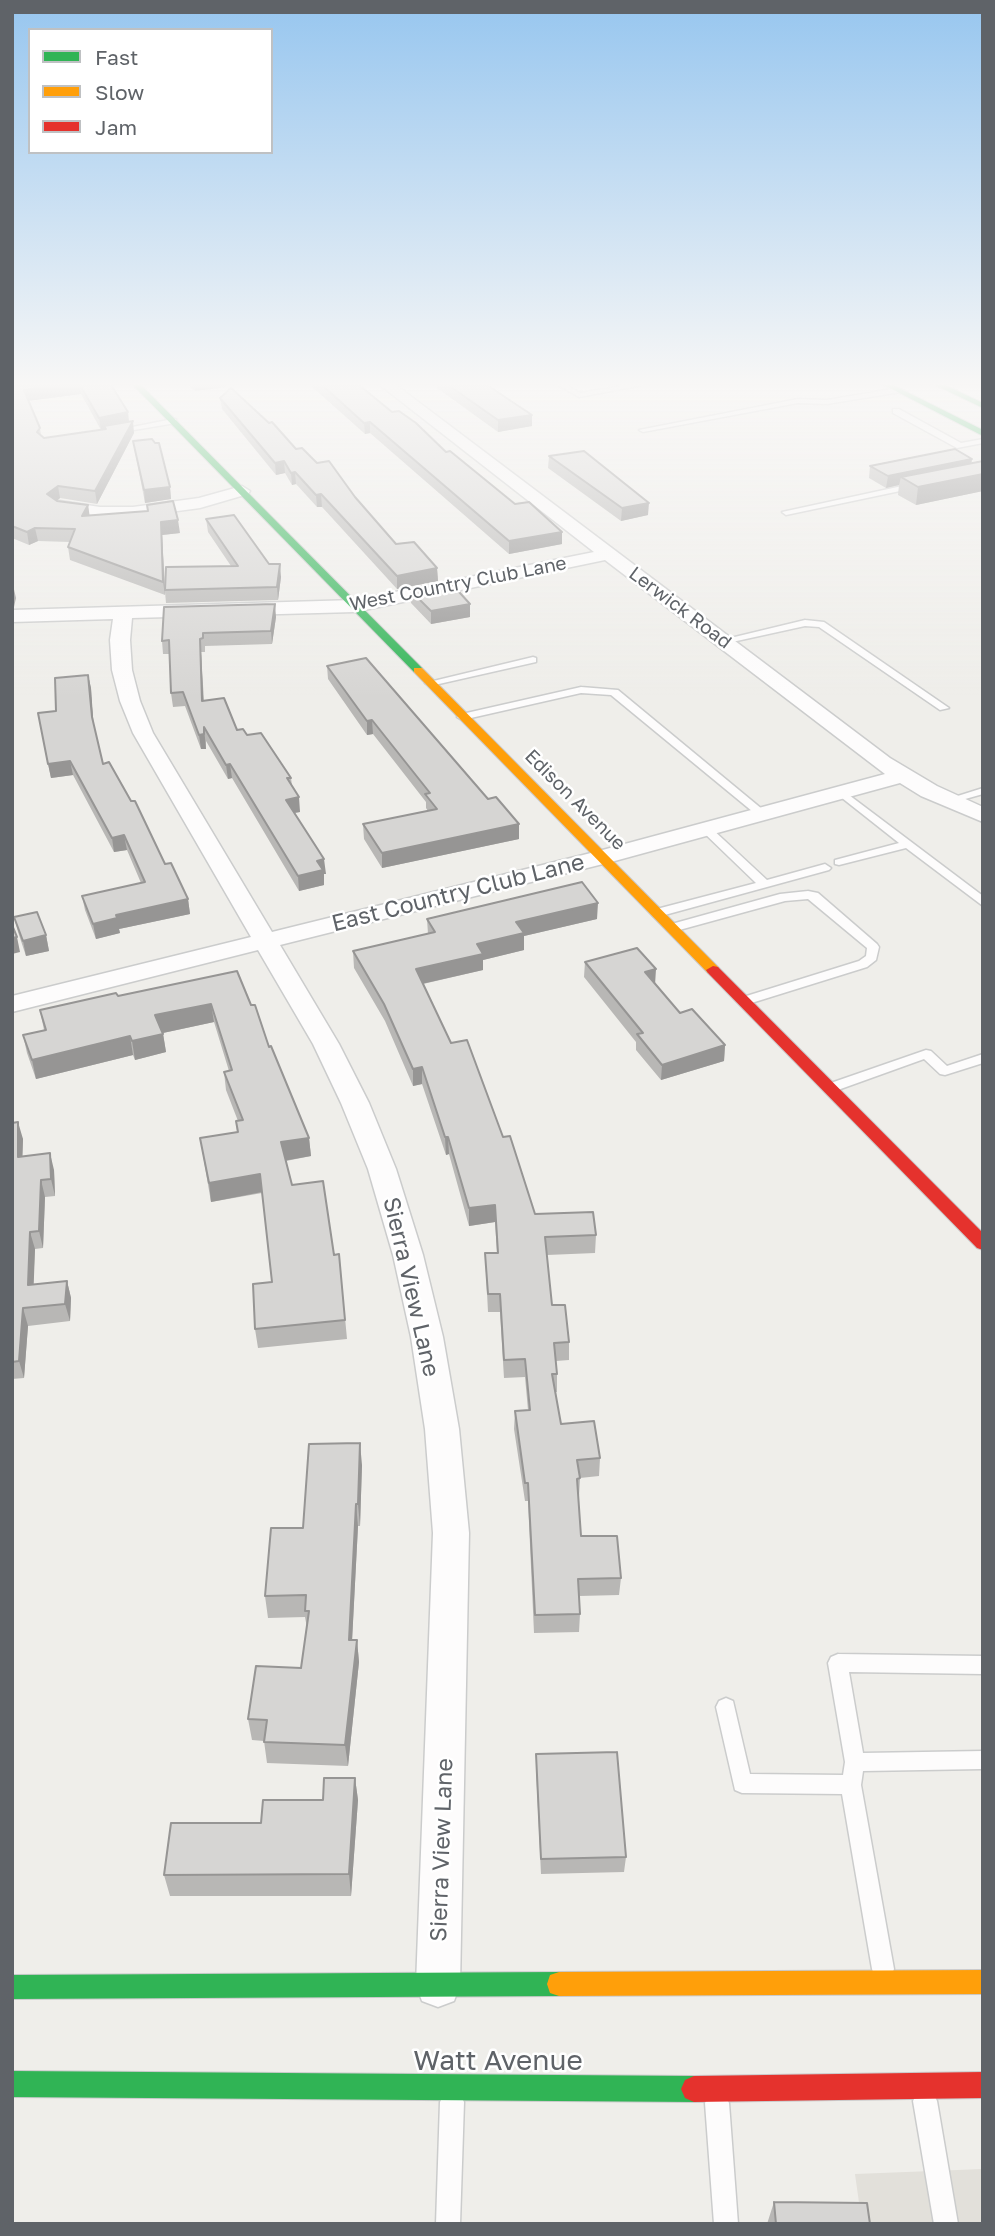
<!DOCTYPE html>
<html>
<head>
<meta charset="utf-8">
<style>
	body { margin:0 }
	#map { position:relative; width:995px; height:2236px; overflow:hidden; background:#efeeea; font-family:"Golos Text",sans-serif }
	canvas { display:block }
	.frame { position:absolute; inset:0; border:14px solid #5f6368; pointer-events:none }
	.legend { position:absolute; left:28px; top:28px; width:245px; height:126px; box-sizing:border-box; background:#fff; border:2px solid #bfc1c3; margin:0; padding:9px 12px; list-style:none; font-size:21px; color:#5f6368 }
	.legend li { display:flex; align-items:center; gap:14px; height:35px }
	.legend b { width:35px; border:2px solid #bfc1c3 }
</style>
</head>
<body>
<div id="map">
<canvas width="995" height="2236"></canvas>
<div class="frame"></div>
<ul class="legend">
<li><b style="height:9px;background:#30b455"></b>Fast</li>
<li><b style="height:9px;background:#ff9f0a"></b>Slow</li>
<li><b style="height:9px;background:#e5322d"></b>Jam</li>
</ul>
</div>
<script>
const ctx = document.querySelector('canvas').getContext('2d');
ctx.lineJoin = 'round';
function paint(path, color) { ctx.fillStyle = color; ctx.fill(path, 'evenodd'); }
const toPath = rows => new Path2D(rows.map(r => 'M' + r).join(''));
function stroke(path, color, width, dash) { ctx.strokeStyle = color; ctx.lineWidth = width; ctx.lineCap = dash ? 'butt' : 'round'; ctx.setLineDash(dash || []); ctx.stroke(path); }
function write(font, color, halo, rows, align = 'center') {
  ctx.font = font + ' "Golos Text",sans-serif'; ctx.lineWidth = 5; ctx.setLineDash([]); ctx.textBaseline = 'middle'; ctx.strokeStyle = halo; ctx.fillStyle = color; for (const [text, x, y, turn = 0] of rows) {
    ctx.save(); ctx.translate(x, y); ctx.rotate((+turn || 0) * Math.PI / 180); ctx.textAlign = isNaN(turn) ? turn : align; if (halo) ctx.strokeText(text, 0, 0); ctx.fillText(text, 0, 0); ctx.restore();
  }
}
const education = toPath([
	[983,2169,983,2224,862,2224,855,2174]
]);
const lane = toPath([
	[558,385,566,385,580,393,628,385,643,385,579,397,558,385],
	[898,388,901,392,827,404,798,403,643,432,639,430,798,399,827,400,898,388],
	[893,409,899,409,961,443,983,439,983,443,957,448,893,413,893,409],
	[173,419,176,419,176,423,116,433,112,431,173,419],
	[916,483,919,483,919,487,786,515,782,512,916,483],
	[805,620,824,622,949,708,940,710,819,627,805,626,723,644,718,641,805,620],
	[533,657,536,658,536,662,430,686,425,683,533,657],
	[581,687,618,690,768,814,762,817,758,816,611,695,581,693,462,720,457,717,462,714,581,687],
	[983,788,983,794,951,803,945,800,983,788],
	[841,789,983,896,983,906,906,848,839,865,835,864,835,860,899,843,837,794,837,790,841,789],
	[706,826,710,827,767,880,825,864,831,868,829,870,661,916,653,916,651,913,653,910,756,883,702,831,702,827,706,826],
	[808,891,818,893,877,944,879,947,876,960,867,967,745,1005,739,1001,740,998,859,961,866,956,867,948,808,899,785,901,672,932,666,928,668,925,780,894,808,891],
	[926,1050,931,1051,947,1066,983,1054,983,1063,945,1075,940,1074,924,1059,835,1091,825,1091,823,1088,825,1085,926,1050],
	[838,1654,983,1656,983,1674,849,1672,863,1753,983,1751,983,1769,863,1771,861,1785,894,1969,891,1977,883,1980,875,1977,872,1969,842,1794,742,1793,735,1790,716,1707,719,1701,726,1698,733,1701,750,1774,843,1775,845,1762,828,1663,831,1657,838,1654],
	[925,2089,933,2093,937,2101,958,2224,934,2224,913,2101,917,2093,925,2089],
	[452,2090,460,2094,464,2102,460,2224,436,2224,440,2102,444,2094,452,2090],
	[717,2091,725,2095,729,2103,738,2224,714,2224,705,2103,709,2095,717,2091]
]);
const street = toPath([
	[380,385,396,385,890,758,937,786,983,807,983,822,921,796,900,783,611,862,280,945,339,1044,369,1103,396,1169,423,1255,443,1337,459,1429,469,1533,460,1985,454,2001,438,2007,422,2001,416,1985,433,1533,425,1429,411,1337,393,1255,368,1169,341,1103,313,1044,258,950,12,1012,12,996,251,937,133,733,120,701,112,670,110,640,113,619,12,622,12,610,355,600,594,552,380,385],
	[605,560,885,774,595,852,272,932,153,733,140,701,132,670,130,640,132,618,355,612,605,560],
	[242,486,250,491,248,494,200,508,133,517,100,517,60,511,52,506,60,501,100,507,133,507,199,498,242,486]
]);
const fast = toPath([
	[133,385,141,385,422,668,422,672,414,672,133,385],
	[884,385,893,385,983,430,983,436,884,385],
	[935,385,945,385,983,403,983,408,935,385],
	[559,1972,568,1975,571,1984,568,1993,559,1996,12,1999,12,1975,559,1972],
	[12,2071,694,2076,703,2080,707,2089,703,2098,694,2102,12,2097,12,2071]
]);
const slow = toPath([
	[414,668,422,668,718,967,720,970,718,973,708,973,414,672,414,668],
	[983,1970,983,1994,559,1996,550,1993,547,1984,550,1975,559,1972,983,1970]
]);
const jam = toPath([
	[713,966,718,967,983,1233,983,1250,977,1248,708,973,706,970,713,966],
	[983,2072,983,2098,694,2102,685,2098,681,2089,685,2080,694,2076,983,2072]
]);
const wall = toPath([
	[12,385,111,385,128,412,129,422,134,433,97,504,60,498,57,501,88,505,89,515,180,533,162,535,165,588,231,566,208,532,206,519,269,564,281,577,278,600,166,603,165,592,165,595,70,560,68,547,70,542,38,541,29,545,12,538],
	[81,394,101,430,105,430,44,438,41,435,40,428,28,401],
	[188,385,226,385,226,387,195,391],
	[310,385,359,385,392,412,515,504,562,532,562,544,509,554,370,433,365,434],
	[437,385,487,385,532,426,498,432,437,388],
	[220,398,317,463,355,497,396,544,437,568,438,581,397,589,322,507,317,507,296,484,292,485,285,473,276,475,222,409],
	[133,441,155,443,170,487,171,499,145,503],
	[549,456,648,515,621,521,548,468],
	[972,459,971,463,983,461,983,491,916,505,898,495,899,485,886,488,869,478,870,466],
	[410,590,470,617,431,624,411,603],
	[276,617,272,644,205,646,205,652,201,652,204,701,237,730,247,735,291,778,292,786,300,812,294,813,326,874,324,874,324,885,299,891,232,778,228,779,206,741,206,749,201,749,185,706,173,707,171,693,170,654,163,654,162,641],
	[327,666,519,824,519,839,382,868,364,839,363,824,428,811,426,808,426,802,373,734,367,735,328,679],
	[88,675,91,688,93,725,103,764,165,864,188,899,190,914,119,929,120,933,96,939,85,910,82,896,141,883,127,850,114,852,73,775,51,778,38,713,56,711],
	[14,917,46,935,49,951,26,956,18,932],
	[427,919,597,919,524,936,524,950,483,960,483,970,423,984,451,1043,503,1137,535,1214,596,1235,595,1253,547,1255,552,1305,569,1342,569,1360,556,1361,557,1374,557,1392,555,1392,561,1424,600,1458,599,1476,580,1478,579,1496,578,1496,581,1536,621,1578,619,1595,579,1596,580,1614,579,1632,534,1633,528,1501,525,1501,514,1429,515,1411,528,1410,525,1377,504,1378,500,1312,488,1312,485,1253,497,1253,495,1222,469,1226,449,1154,446,1155,422,1084,413,1086,385,1021,354,968,353,951,428,934],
	[585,962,655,983,680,1013,725,1045,724,1061,661,1080,636,1050,636,1042,584,977],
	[237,971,309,1138,311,1156,286,1161,292,1185,334,1255,339,1254,347,1339,258,1348,255,1329,272,1282,262,1193,211,1202,200,1138,237,1132,236,1121,238,1121,226,1090,224,1072,229,1071,214,1022,163,1033,166,1052,135,1060,133,1055,36,1079,27,1053,23,1035,44,1030,40,1010,118,996],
	[12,1123,23,1139,22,1156,54,1170,55,1196,45,1197,43,1248,35,1249,33,1285,67,1281,71,1298,70,1321,28,1326,24,1378,12,1379],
	[362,1465,360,1526,358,1526,352,1640,357,1640,359,1662,348,1766,267,1763,264,1741,252,1740,248,1719,301,1668,307,1628,305,1617,268,1618,265,1596,303,1528],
	[536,1754,626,1857,624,1872,541,1874,536,1769],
	[355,1778,358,1800,351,1896,170,1896,164,1875,261,1823,323,1800],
	[774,2202,870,2224,767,2224]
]);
const shadedWall = toPath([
	[62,385,80,385,81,394,26,401,24,390],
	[194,385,226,385,226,387,195,391],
	[128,412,129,424,104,426,104,429,101,430,99,418],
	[532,415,532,426,498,432,498,420],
	[133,421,134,433,97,504,95,491],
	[370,422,370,433,365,434,364,423],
	[972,459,970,471,901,477,899,485,886,488,888,476],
	[284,461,285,473,276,475,275,463],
	[295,472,296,484,292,485,291,473],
	[983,474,983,491,916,505,918,487],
	[58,486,60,498,50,507,47,494],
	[170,487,171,499,145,503,144,490],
	[321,494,322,507,317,507,316,495],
	[649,503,648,515,621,521,622,508],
	[88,505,90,518,82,516],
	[178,520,180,533,162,535,165,595,163,582,161,522],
	[35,528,38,541,29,545,27,532],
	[562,532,562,544,509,554,509,541],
	[280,564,281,577,278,600,277,587],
	[437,568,438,581,397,589,397,576],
	[13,585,16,598,14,607,12,608,12,590],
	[275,604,276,617,272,644,271,631],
	[470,604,470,617,431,624,431,611],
	[200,639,201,652,204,715,202,701],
	[88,675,91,688,94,731,92,717],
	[372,720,373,734,367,735,367,721],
	[204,727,206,749,201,749,199,735],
	[70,761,73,775,51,778,48,764],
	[230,764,232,778,228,779,226,765],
	[299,797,300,812,287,814,286,800],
	[519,824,519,839,382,868,382,853],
	[124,835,127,850,114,852,112,838],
	[324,859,326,874,324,874,324,885,299,891,298,876,317,861],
	[188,899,190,914,119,929,120,933,96,939,93,924,116,915],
	[598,903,597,919,524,936,524,950,483,960,483,970,417,985,416,969,516,922],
	[46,935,49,951,26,956,23,941],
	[17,937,20,952,12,954,12,938],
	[656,969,655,985,645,972],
	[211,1004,214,1022,158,1034,155,1015],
	[163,1034,166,1052,135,1060,132,1041],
	[130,1036,133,1055,36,1079,32,1060],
	[725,1045,724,1061,661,1080,662,1065],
	[422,1067,422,1084,413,1086,413,1069],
	[18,1122,23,1139,22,1174,18,1157],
	[445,1137,448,1137,449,1154,446,1155],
	[309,1138,311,1156,283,1161,281,1142],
	[50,1153,54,1170,55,1196,51,1179],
	[260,1174,262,1192,211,1202,209,1183],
	[41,1180,45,1197,43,1248,39,1231],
	[495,1205,495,1222,469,1226,469,1208],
	[30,1232,35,1249,33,1303,28,1285],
	[67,1281,71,1298,70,1321,65,1304],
	[23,1308,28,1326,24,1378,19,1361],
	[360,1443,362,1465,360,1526,358,1504],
	[356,1504,358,1526,351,1661,349,1640],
	[357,1640,359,1662,348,1766,345,1745],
	[355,1778,358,1800,351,1896,349,1874]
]);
const building = toPath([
	[12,385,62,385,24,390,40,428,37,432,44,438,106,429,104,426,133,421,95,491,58,486,47,494,57,501,88,505,82,516,148,511,147,505,173,501,178,520,161,522,163,582,68,547,75,529,35,528,27,532,12,526,12,385],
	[80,385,111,385,128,412,99,418,80,385],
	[322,385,359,385,392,412,399,411,416,423,446,452,450,451,515,504,529,502,562,532,509,541,370,422,364,423,322,385],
	[448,385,487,385,532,415,498,420,448,385],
	[231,388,269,423,272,422,296,449,302,448,317,463,329,461,355,497,396,544,414,542,437,568,397,576,321,494,316,495,295,472,291,473,284,461,275,463,220,398,231,388],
	[152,439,155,443,159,443,170,487,144,490,133,441,152,439],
	[955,449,972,459,888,476,870,466,955,449],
	[584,451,649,503,622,508,549,456,584,451],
	[983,461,983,474,918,487,901,477,983,461],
	[234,515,269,564,280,564,277,587,165,590,166,567,238,566,206,519,234,515],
	[450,582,470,604,431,611,410,590,450,582],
	[275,604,271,631,203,633,203,638,200,639,202,701,224,698,237,730,243,729,247,735,261,733,291,778,287,778,299,797,286,800,324,859,317,861,323,870,298,876,230,764,226,765,204,727,204,734,199,735,183,692,171,693,169,640,162,641,164,607,275,604],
	[366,658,488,799,496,797,519,824,382,853,363,824,437,809,425,794,430,793,372,720,367,721,327,666,366,658],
	[88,675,92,717,103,764,109,762,131,801,135,801,165,864,171,863,188,899,116,915,117,918,93,924,82,896,145,882,124,835,112,838,70,761,48,764,38,713,56,711,55,678,88,675],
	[582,882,598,903,516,922,524,933,477,944,483,954,416,969,451,1043,467,1040,503,1137,510,1136,535,1214,593,1212,596,1235,545,1237,552,1305,565,1305,569,1342,554,1343,557,1374,552,1374,561,1424,594,1421,600,1458,577,1460,580,1478,577,1479,581,1536,617,1536,621,1578,578,1579,580,1614,535,1615,528,1483,525,1483,515,1411,530,1410,525,1359,504,1360,500,1294,488,1294,485,1253,498,1253,495,1205,469,1208,448,1137,445,1137,422,1067,413,1069,384,1004,353,951,435,932,427,919,582,882],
	[37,912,46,935,23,941,14,917,37,912],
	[12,925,17,937,12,938,12,925],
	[637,948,656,969,645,972,680,1013,692,1009,725,1045,662,1065,637,1034,643,1033,585,962,637,948],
	[237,971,251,1005,255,1005,269,1047,271,1046,309,1138,281,1142,292,1185,323,1181,334,1255,339,1254,345,1320,255,1329,253,1284,272,1282,260,1174,209,1183,200,1138,238,1132,236,1121,243,1120,224,1072,232,1070,211,1004,155,1015,163,1034,132,1041,130,1036,32,1060,23,1035,46,1030,40,1010,116,993,118,996,237,971],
	[18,1122,18,1157,50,1153,51,1179,41,1180,39,1231,30,1232,28,1285,67,1281,65,1304,23,1308,19,1361,12,1362,12,1123,18,1122],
	[360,1443,358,1504,356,1504,349,1640,357,1640,345,1745,264,1742,267,1720,248,1719,256,1666,301,1668,309,1611,305,1611,306,1595,265,1596,271,1528,303,1528,309,1444,360,1443],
	[617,1752,626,1857,541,1859,536,1754,617,1752],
	[324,1778,355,1778,349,1874,164,1875,171,1823,261,1823,263,1800,323,1800,324,1778],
	[774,2202,867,2203,870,2224,776,2224,774,2202]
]);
const farStreetnames = [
	["West Country Club Lane",458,584,-11],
	["Lerwick Road",680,608,37],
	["Edison Avenue",575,800,45]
];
const streetNames = [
	["East Country Club Lane",458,893,-14],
	["Sierra View Lane",411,1287,77],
	["Sierra View Lane",442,1850,-88]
];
const nearStreetnames = [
	["Watt Avenue",498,2061]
];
paint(education, '#e2e0da');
stroke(lane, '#cbcccc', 3);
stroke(street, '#cbcccc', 3);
stroke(fast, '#cacacb', 2);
stroke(slow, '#cacacb', 2);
stroke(jam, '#cacacb', 2);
paint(lane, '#fdfcfc');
paint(street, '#fdfcfc');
paint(fast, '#30b455');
paint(slow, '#ff9f0a');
paint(jam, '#e5322d');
paint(wall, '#b8b7b5');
paint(shadedWall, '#969594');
paint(building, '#d6d5d3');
stroke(building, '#969594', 2);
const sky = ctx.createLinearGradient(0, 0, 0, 698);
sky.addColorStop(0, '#97c6ef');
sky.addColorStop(0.55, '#f8f7f6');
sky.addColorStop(1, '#f8f7f600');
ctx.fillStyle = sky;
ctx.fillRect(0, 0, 995, 698);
write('19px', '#5f6368', '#fff', farStreetnames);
write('23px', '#5f6368', '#fff', streetNames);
write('28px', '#5f6368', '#fff', nearStreetnames);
</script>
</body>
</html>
